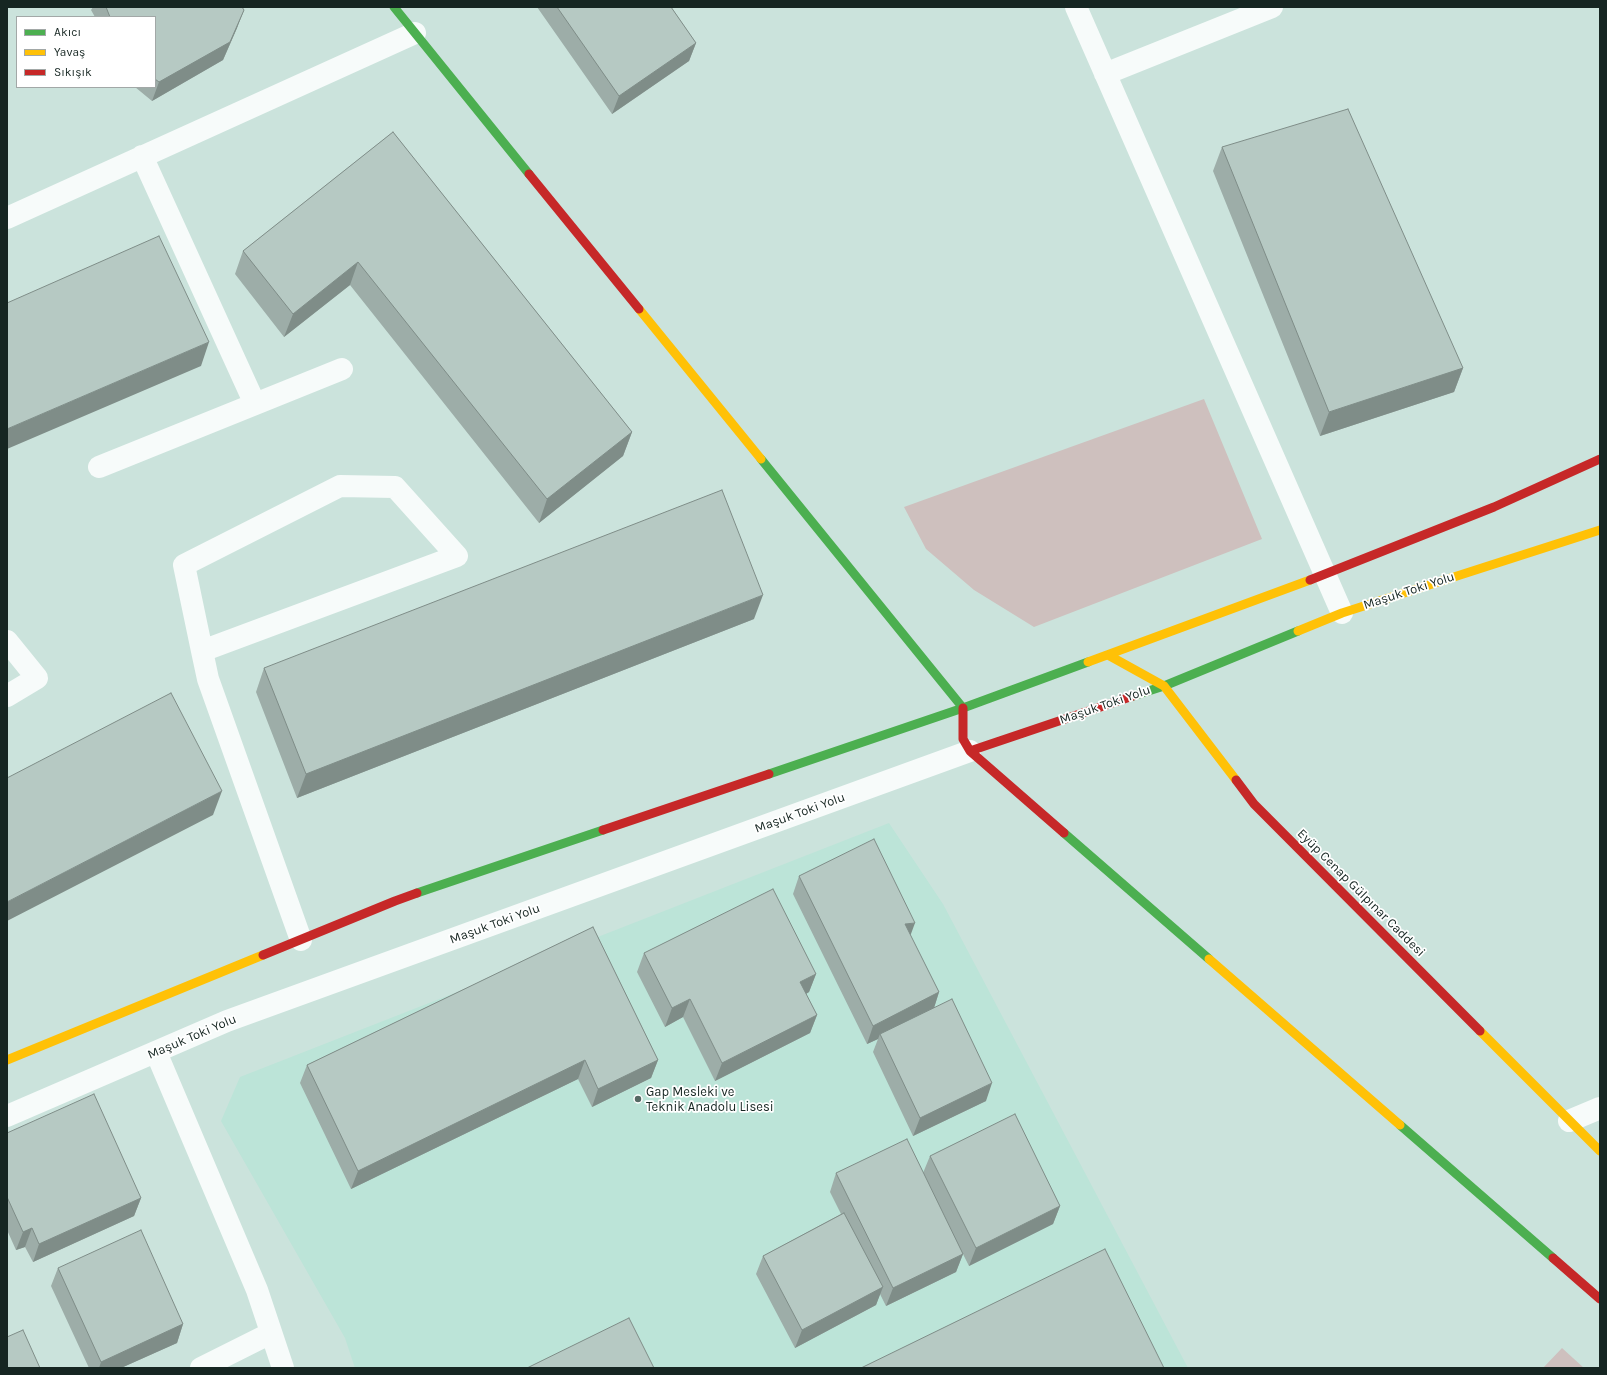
<!DOCTYPE html>
<html>
<head>
<meta charset="utf-8">
<style>
	body { margin:0 }
	#map { position:relative; width:1607px; height:1375px; overflow:hidden; background:#cbe3dc; font-family:Karla,sans-serif }
	canvas { display:block }
	.frame { position:absolute; inset:0; border:8px solid #162622; pointer-events:none }
	.legend { position:absolute; left:16px; top:16px; width:140px; height:72px; box-sizing:border-box; background:#fff; border:1px solid #a2a8a7; margin:0; padding:5px 7px; list-style:none; font-size:12px; color:#162622 }
	.legend li { display:flex; align-items:center; gap:8px; height:20px }
	.legend b { width:20px; border:1px solid #a2a8a7 }
</style>
</head>
<body>
<div id="map">
<canvas width="1607" height="1375"></canvas>
<div class="frame"></div>
<ul class="legend">
<li><b style="height:5px;background:#4caf50"></b>Akıcı</li>
<li><b style="height:5px;background:#ffc107"></b>Yavaş</li>
<li><b style="height:5px;background:#c62828"></b>Sıkışık</li>
</ul>
</div>
<script>
const ctx = document.querySelector('canvas').getContext('2d');
ctx.lineJoin = 'round';
function paint(path, color) { ctx.fillStyle = color; ctx.fill(path, 'evenodd'); }
const toPath = rows => new Path2D(rows.map(r => 'M' + r).join(''));
function stroke(path, color, width, dash) { ctx.strokeStyle = color; ctx.lineWidth = width; ctx.lineCap = dash ? 'butt' : 'round'; ctx.setLineDash(dash || []); ctx.stroke(path); }
function write(font, color, halo, rows, align = 'center') {
  ctx.font = font + ' Karla,sans-serif'; ctx.lineWidth = 3.5; ctx.setLineDash([]); ctx.textBaseline = 'middle'; ctx.strokeStyle = halo; ctx.fillStyle = color; for (const [text, x, y, turn = 0] of rows) {
    ctx.save(); ctx.translate(x, y); ctx.rotate((+turn || 0) * Math.PI / 180); ctx.textAlign = isNaN(turn) ? turn : align; if (halo) ctx.strokeText(text, 0, 0); ctx.fillText(text, 0, 0); ctx.restore();
  }
}
const built = toPath([
	[889,823,943,904,1188,1368,355,1368,345,1338,221,1121,240,1077]
]);
const green = toPath([
	[1204,399,1262,539,1034,627,974,590,926,549,904,507],
	[1562,1348,1584,1368,1543,1368]
]);
const street = toPath([
	[1076,7,1342,613],
	[1105,74,1272,7],
	[142,156,255,404],
	[7,218,415,33],
	[99,467,342,369],
	[7,641,37,678,7,696],
	[202,651,457,556,395,487,340,486,184,565,202,651,208,679,301,940],
	[156,1052,257,1290,283,1368],
	[7,1116,227,1021,970,751],
	[1569,1121,1600,1108],
	[201,1368,271,1333]
]);
const fast = toPath([
	[394,7,529,174],
	[761,459,963,708],
	[1133,696,1164,686,1298,631],
	[769,774,963,708,1088,662],
	[1064,833,1209,959],
	[417,893,603,830],
	[1400,1125,1553,1258]
]);
const slow = toPath([
	[639,309,761,459],
	[1298,631,1342,613,1600,530],
	[1108,655,1164,686,1236,780],
	[1088,662,1310,580],
	[1209,959,1400,1125],
	[1480,1031,1600,1151],
	[7,1060,263,955]
]);
const jam = toPath([
	[529,174,639,309],
	[1310,580,1494,507,1600,459],
	[963,708,963,739,970,751,1064,833],
	[970,751,1133,696],
	[1236,780,1254,804,1480,1031],
	[603,830,769,774],
	[263,955,395,901,417,893],
	[1553,1258,1600,1299]
]);
const wall = toPath([
	[93,7,242,7,237,28,223,60,152,101,135,87,155,87,155,17,95,17,91,10],
	[537,7,671,7,696,43,689,61,612,114],
	[393,132,632,432,623,456,539,523,350,285,284,337,235,274,243,251],
	[1222,147,1463,368,1454,392,1320,436,1213,171],
	[754,619,297,798,256,692,264,668],
	[799,876,910,936,939,992,934,1008,986,1101,913,1136,873,1052,878,1039,867,1044,793,894],
	[593,927,658,1060,651,1078,592,1107,578,1079,351,1189,300,1083,307,1065],
	[644,953,816,974,809,992,806,994,817,1015,810,1033,715,1081,683,1017,665,1027,637,972],
	[7,1133,141,1198,134,1216,33,1262,25,1247,16,1250,7,1230],
	[930,1156,1060,1206,1053,1224,969,1266,963,1254,956,1272,886,1306,880,1294,876,1305,795,1348,756,1274,763,1256,841,1214,830,1192,836,1173,923,1173],
	[58,1268,183,1324,177,1343,121,1368,89,1368,51,1286]
]);
const shadedWall = toPath([
	[244,10,237,28,223,60,152,101,159,82],
	[696,43,689,61,612,114,619,96],
	[358,262,350,285,284,337,293,314],
	[209,342,201,366,7,449,7,429],
	[1463,368,1454,392,1320,436,1329,412],
	[632,432,623,456,539,523,547,499],
	[763,595,754,619,297,798,306,774],
	[222,791,213,815,7,921,7,902],
	[915,923,908,942,905,924],
	[816,974,809,992,794,1001,800,982],
	[939,992,933,1011,880,1034,878,1039,867,1044,873,1026],
	[690,999,683,1017,665,1027,672,1008],
	[817,1015,810,1033,715,1081,722,1063],
	[585,1060,578,1079,351,1189,358,1171],
	[658,1060,651,1078,592,1107,598,1089],
	[992,1083,986,1101,913,1136,920,1118],
	[141,1198,134,1216,33,1262,39,1244],
	[1060,1206,1053,1224,969,1266,976,1248],
	[32,1228,25,1247,16,1250,23,1232],
	[963,1254,956,1272,886,1306,893,1288],
	[883,1287,876,1305,795,1348,802,1330],
	[183,1324,177,1343,121,1368,99,1368,101,1362]
]);
const building = toPath([
	[106,7,242,7,244,10,230,42,159,82,155,79,155,17,110,17,106,7],
	[557,7,671,7,696,43,619,96,557,7],
	[1348,109,1463,368,1329,412,1222,147,1348,109],
	[393,132,632,432,547,499,358,262,293,314,243,251,393,132],
	[159,236,209,342,7,429,7,303,159,236],
	[722,490,763,595,306,774,264,668,722,490],
	[171,693,222,791,7,902,7,778,171,693],
	[874,839,915,923,905,924,939,992,873,1026,799,876,874,839],
	[773,889,816,974,800,982,817,1015,722,1063,690,999,672,1008,644,953,773,889],
	[593,927,658,1060,598,1089,585,1060,358,1171,307,1065,593,927],
	[952,999,992,1083,920,1118,880,1034,952,999],
	[94,1094,141,1198,39,1244,32,1228,23,1232,7,1197,7,1133,94,1094],
	[1015,1114,1060,1206,976,1248,930,1156,1015,1114],
	[907,1139,963,1254,893,1288,836,1173,907,1139],
	[844,1213,883,1287,802,1330,763,1256,844,1213],
	[141,1230,183,1324,101,1362,58,1268,141,1230],
	[1105,1249,1164,1368,861,1368,1105,1249],
	[629,1318,654,1368,527,1368,629,1318],
	[23,1330,40,1368,7,1368,7,1337,23,1330]
]);
const markers = [
	[638,1099,4,"#556863"]
];
const streetNames = [
	["Maşuk Toki Yolu",1409,591,-18],
	["Maşuk Toki Yolu",1105,705,-19],
	["Maşuk Toki Yolu",800,813,-20],
	["Eyüp Cenap Gülpınar Caddesi",1361,893,45],
	["Maşuk Toki Yolu",495,924,-20],
	["Maşuk Toki Yolu",192,1037,-23]
];
const poiNames = [
	["Gap Mesleki ve",646,1092],
	["Teknik Anadolu Lisesi",646,1107]
];
paint(built, '#bce4d8');
paint(green, '#cec0be');
stroke(street, '#f7fbfa', 22);
stroke(fast, '#4caf50', 9);
stroke(slow, '#ffc107', 9);
stroke(jam, '#c62828', 9);
paint(wall, '#9dada8');
paint(shadedWall, '#7f8d88');
paint(building, '#b6c9c3');
stroke(building, '#7f8d88', 1);
for (const [x, y, r, color] of markers) { const dot = new Path2D(); dot.arc(x, y, r, 0, 2 * Math.PI); ctx.fillStyle = color; ctx.fill(dot); stroke(dot, '#fff', 1.5); }
write('13px', '#162622', '#fff', streetNames);
write('13px', '#162622', '#fff', poiNames, 'left');
</script>
</body>
</html>
